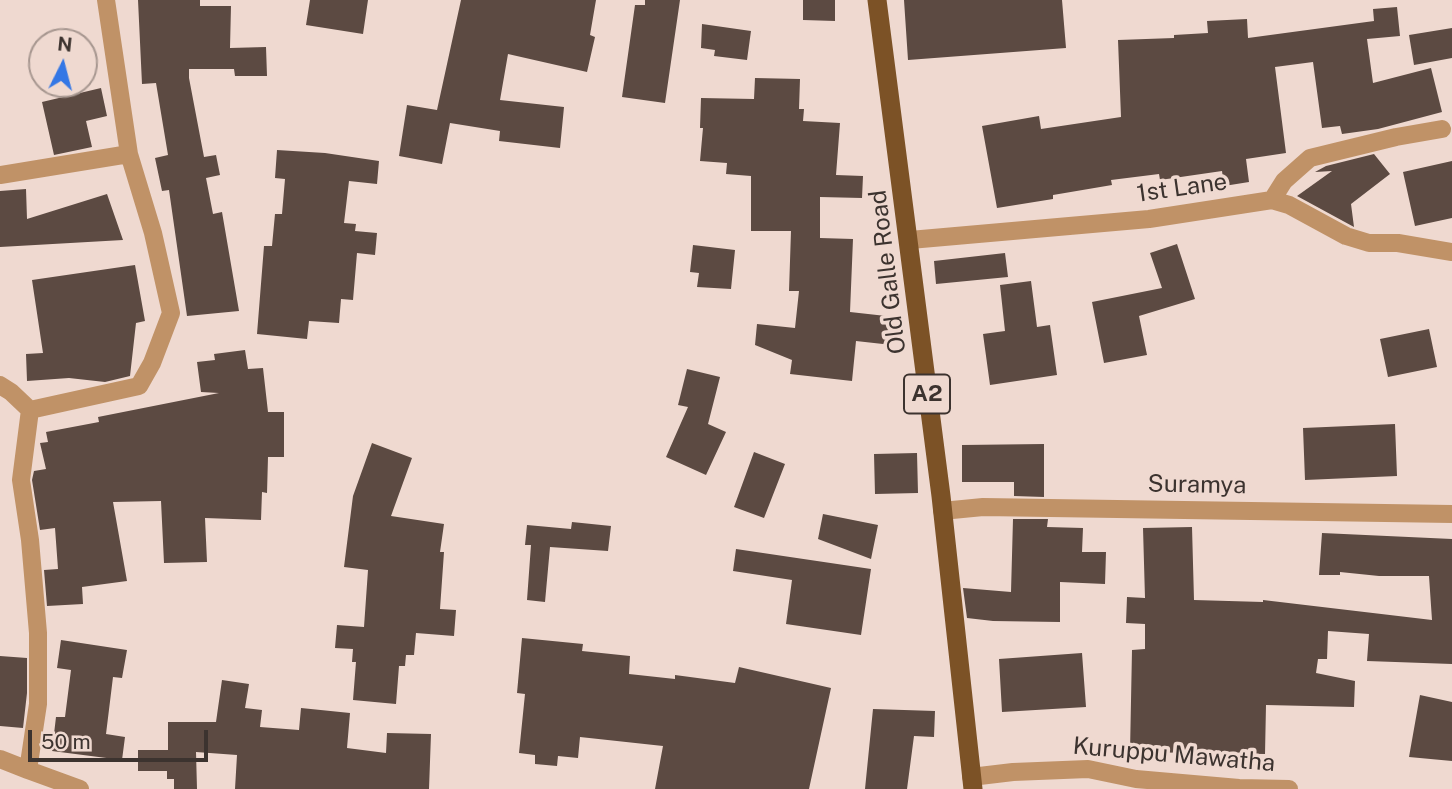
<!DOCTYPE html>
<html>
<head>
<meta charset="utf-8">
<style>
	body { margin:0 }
	#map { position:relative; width:1452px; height:789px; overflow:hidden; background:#efd9d0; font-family:"Public Sans",sans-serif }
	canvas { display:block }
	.north { position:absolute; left:28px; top:28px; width:70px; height:70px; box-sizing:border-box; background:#efd9d0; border:2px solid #a79790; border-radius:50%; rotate:6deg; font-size:19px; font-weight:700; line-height:28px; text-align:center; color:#3c332f }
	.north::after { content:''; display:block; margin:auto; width:24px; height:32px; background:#3477e5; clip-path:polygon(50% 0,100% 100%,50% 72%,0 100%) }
	.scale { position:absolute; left:28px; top:730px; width:180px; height:32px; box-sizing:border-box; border:4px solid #3c332f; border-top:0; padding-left:9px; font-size:21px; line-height:24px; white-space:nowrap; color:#3c332f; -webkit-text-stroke:5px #efd9d0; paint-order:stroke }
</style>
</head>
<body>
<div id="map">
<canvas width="1452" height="789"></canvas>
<div class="north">N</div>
<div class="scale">50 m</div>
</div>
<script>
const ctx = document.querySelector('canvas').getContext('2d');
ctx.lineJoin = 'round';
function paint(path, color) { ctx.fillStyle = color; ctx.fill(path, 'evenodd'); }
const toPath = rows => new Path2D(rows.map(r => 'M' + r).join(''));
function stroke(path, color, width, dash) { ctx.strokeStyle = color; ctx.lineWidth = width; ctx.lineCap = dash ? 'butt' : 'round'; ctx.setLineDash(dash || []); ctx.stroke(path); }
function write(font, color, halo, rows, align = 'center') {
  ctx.font = font + ' "Public Sans",sans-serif'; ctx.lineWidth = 7; ctx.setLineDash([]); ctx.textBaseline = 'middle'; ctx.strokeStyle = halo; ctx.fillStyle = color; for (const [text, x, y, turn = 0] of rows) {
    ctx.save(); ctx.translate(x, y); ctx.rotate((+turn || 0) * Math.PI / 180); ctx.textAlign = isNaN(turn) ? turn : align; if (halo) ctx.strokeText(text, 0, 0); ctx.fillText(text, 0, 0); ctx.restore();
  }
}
const building = toPath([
	[138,0,200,0,200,6,231,6,230,48,266,47,267,76,235,76,234,69,189,69,189,78,204,157,216,155,220,175,206,178,213,214,222,212,239,311,187,316,169,190,162,191,155,158,168,155,156,83,142,84],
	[310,0,368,0,363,34,306,25],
	[461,0,596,0,590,35,595,37,587,72,508,54,500,100,564,107,560,148,499,141,500,131,450,123,442,164,399,156,407,105,437,110],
	[645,0,680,0,665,103,622,97,635,5,645,5],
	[803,0,835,0,835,21,803,20],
	[904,0,1062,0,1066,48,908,60],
	[1397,7,1400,36,1367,39,1373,83,1431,68,1442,112,1378,129,1342,134,1340,126,1322,128,1313,62,1275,67,1286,153,1246,159,1249,182,1224,186,1222,171,1160,180,1159,174,1111,180,1112,185,1053,195,1053,199,997,208,982,126,1039,116,1041,129,1121,117,1118,40,1174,38,1174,35,1208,33,1207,21,1247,19,1248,38,1374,21,1373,9],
	[702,24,751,31,747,60,714,56,715,50,701,48],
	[1452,28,1452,58,1414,65,1409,35],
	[755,78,800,79,799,109,804,109,803,121,840,123,836,175,863,176,862,198,820,197,820,238,853,239,850,312,895,317,892,345,856,341,852,381,790,374,792,360,755,345,757,324,795,328,799,291,789,291,791,231,751,231,751,176,726,174,727,163,700,161,703,128,700,128,701,98,754,99],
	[101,88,107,116,86,121,92,147,54,155,42,102],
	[277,150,325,153,379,161,377,184,349,181,344,223,356,224,355,231,377,233,375,255,357,253,353,300,341,299,339,323,309,321,307,339,257,334,264,246,272,246,275,214,282,214,285,179,275,178],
	[1374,154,1390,174,1351,204,1354,227,1297,196,1332,171,1315,172,1326,166],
	[1452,161,1452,218,1415,226,1403,172],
	[26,189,27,219,107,194,123,240,0,247,0,191],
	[1177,244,1195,299,1139,316,1147,355,1104,363,1092,302,1162,288,1150,253],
	[693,245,735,250,731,289,697,287,699,273,690,272],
	[1005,253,1008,277,936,284,934,261],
	[135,265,145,321,136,323,130,376,105,382,69,378,27,381,26,354,43,353,32,280],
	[1031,281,1037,327,1050,325,1057,375,990,385,983,334,1005,331,1000,285],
	[1429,329,1437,367,1388,377,1380,339],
	[245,350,248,369,263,368,268,412,284,412,284,457,268,457,267,493,262,492,261,520,205,518,207,562,164,563,161,501,113,502,127,581,82,587,83,604,47,606,44,570,58,569,55,528,40,530,32,480,34,471,46,469,40,443,48,442,46,432,99,422,98,417,219,393,201,392,197,362,215,360,214,354],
	[687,369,720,377,708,424,726,432,706,475,666,457,688,407,678,405],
	[1395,424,1397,476,1305,480,1303,428],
	[372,443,412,458,391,516,444,524,440,552,444,552,440,609,456,610,454,636,416,633,414,655,406,655,405,666,399,666,396,704,353,700,356,662,352,662,353,649,335,648,337,625,364,627,368,570,344,567,353,496],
	[1044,444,1044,497,1014,496,1014,482,962,482,962,445],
	[754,452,785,464,764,518,734,507],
	[917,453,918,493,875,494,874,454],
	[823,514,878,525,871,559,818,539],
	[1013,519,1048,519,1047,527,1083,528,1082,552,1106,552,1105,584,1060,582,1060,622,993,621,967,618,963,588,1011,592],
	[572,522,611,526,608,551,550,547,545,602,527,600,531,545,525,545,527,525,571,529],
	[1192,527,1194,600,1263,602,1263,600,1432,620,1429,576,1379,576,1340,572,1340,575,1319,575,1322,533,1452,539,1452,664,1367,661,1369,634,1328,631,1327,659,1318,659,1316,673,1355,681,1354,707,1266,705,1265,754,1130,752,1132,650,1145,649,1145,624,1126,623,1127,597,1145,598,1143,528],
	[736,549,871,569,861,635,786,624,792,580,733,571],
	[522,638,583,644,582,651,630,656,629,674,675,679,675,675,735,683,739,667,831,688,809,789,655,789,663,746,580,737,578,758,558,756,557,766,535,764,535,755,519,753,525,694,517,693],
	[61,640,127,650,122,678,113,677,106,734,125,737,122,760,52,751,56,717,65,717,71,670,57,668],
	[1082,653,1086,707,1002,712,999,659],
	[0,656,27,658,27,693,23,728,0,726],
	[222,680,249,684,245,708,262,710,260,727,299,730,301,708,350,713,347,748,386,753,387,733,431,734,429,789,235,789,237,755,196,752,197,789,174,789,174,779,167,779,167,771,138,771,138,750,168,750,168,722,216,722],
	[1420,695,1452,702,1452,761,1409,757],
	[873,709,935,711,934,737,914,736,907,789,865,789]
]);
const minor = toPath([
	[0,175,129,154],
	[1272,200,1284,181,1310,158,1396,137,1442,129],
	[910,240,1149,219,1272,200,1289,205,1346,236,1369,243,1398,243,1452,252],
	[0,385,11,392,30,410],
	[942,511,983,507,1452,514],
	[0,759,28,770],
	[971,777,1013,772,1088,769,1136,779,1239,788,1289,789],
	[80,789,28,770,38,704,38,633,30,540,21,480,30,410,139,386,152,363,171,313,153,233,129,154,106,0]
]);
const trunk = toPath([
	[877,0,941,496,973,789]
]);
const shields = [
	[927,394,46]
];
const shieldNames = [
	["A2",927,394]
];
const streetNames = [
	["1st Lane",1182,188,-8],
	["Old Galle Road",888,272,-97],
	["Suramya",1197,485,1],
	["Kuruppu Mawatha",1174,755,5]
];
paint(building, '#5c4a42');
stroke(minor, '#c09267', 18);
stroke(trunk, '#7c5226', 19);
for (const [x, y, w] of shields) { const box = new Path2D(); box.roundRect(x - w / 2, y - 19.5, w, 39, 5); ctx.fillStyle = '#efd9d0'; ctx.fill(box); stroke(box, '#3c332f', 2); }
write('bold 23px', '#3c332f', null, shieldNames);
write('24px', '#3c332f', '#efd9d0', streetNames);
</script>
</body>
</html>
